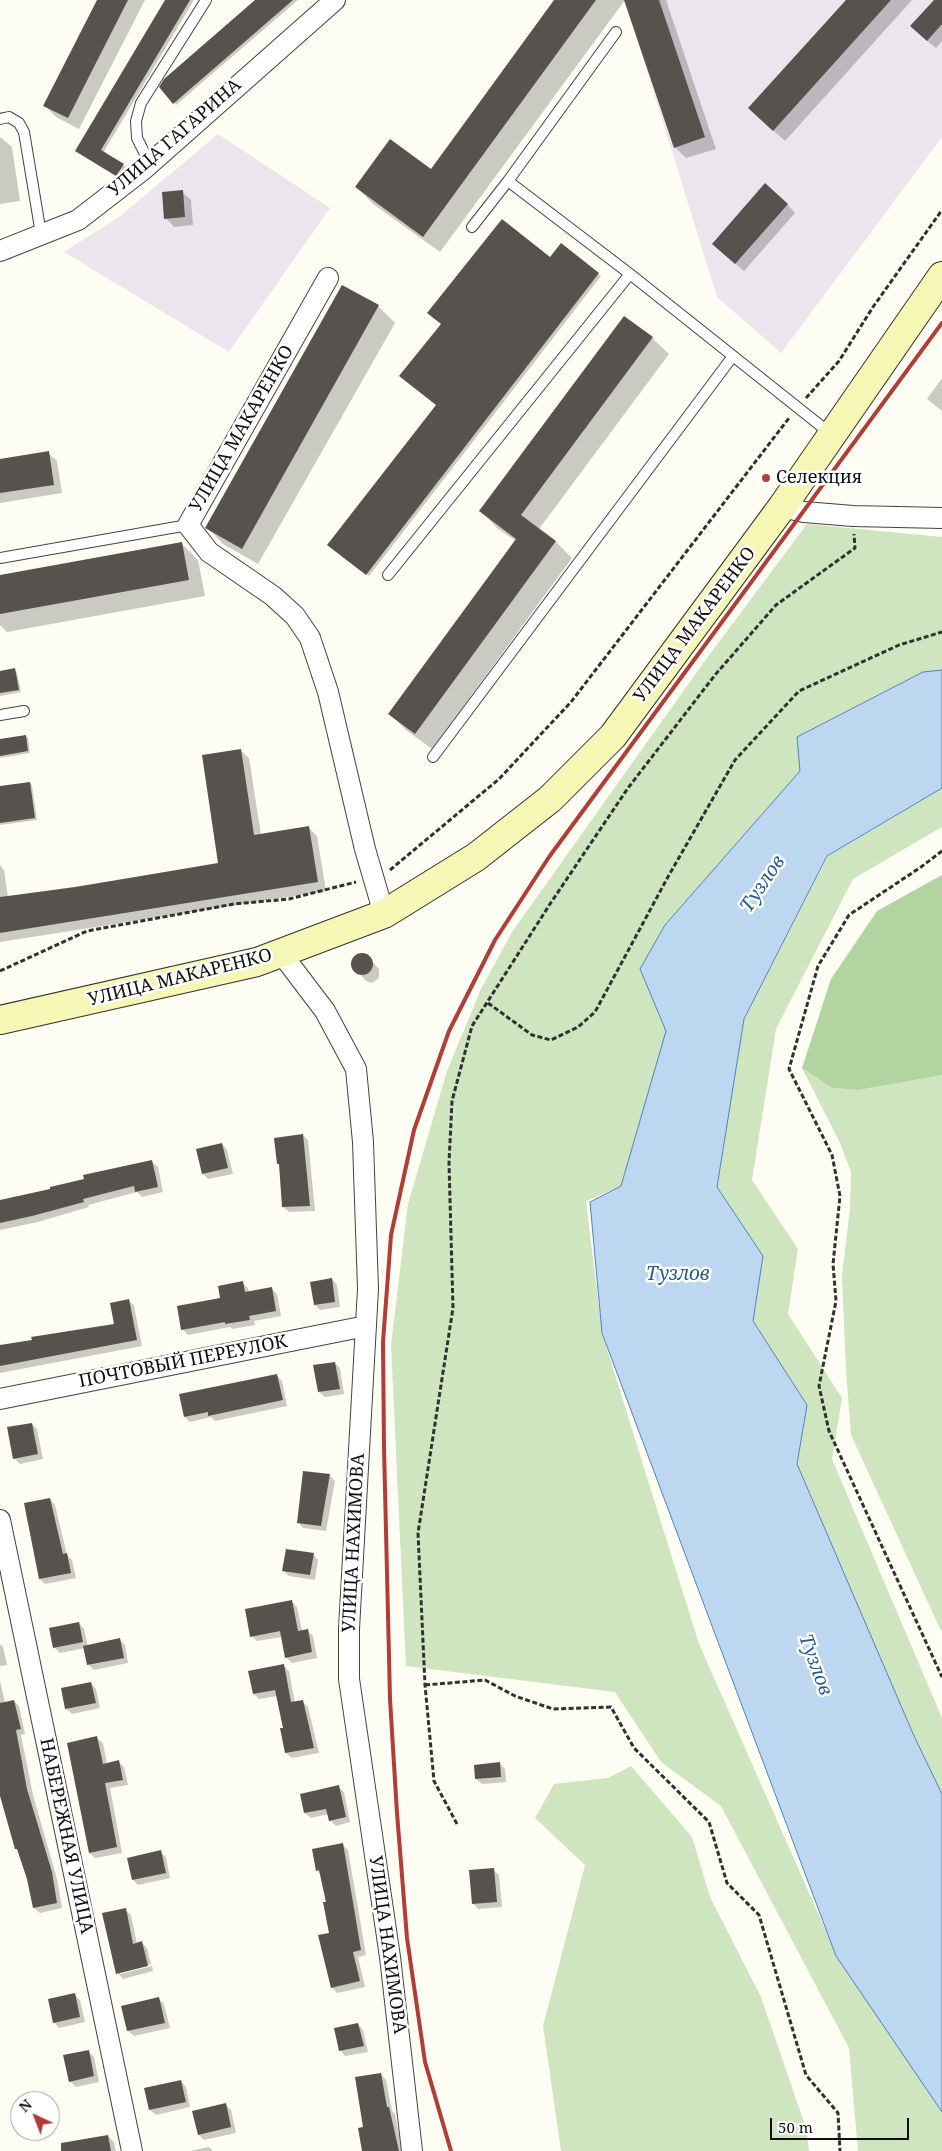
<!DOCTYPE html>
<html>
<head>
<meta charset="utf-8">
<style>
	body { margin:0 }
	#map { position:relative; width:942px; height:2151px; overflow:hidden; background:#fefdf3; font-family:"Noto Serif",serif }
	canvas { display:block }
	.north { position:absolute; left:10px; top:2091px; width:50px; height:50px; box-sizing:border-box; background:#fff; border:1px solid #9f9f9f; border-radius:50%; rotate:317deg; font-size:14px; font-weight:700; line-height:20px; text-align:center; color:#0f0f0f }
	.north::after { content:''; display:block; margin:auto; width:18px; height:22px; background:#b13d36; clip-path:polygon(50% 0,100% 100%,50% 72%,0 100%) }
	.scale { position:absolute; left:770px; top:2118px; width:139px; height:22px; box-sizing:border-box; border:2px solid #0f0f0f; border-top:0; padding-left:6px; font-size:15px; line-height:18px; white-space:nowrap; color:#0f0f0f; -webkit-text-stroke:4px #fff; paint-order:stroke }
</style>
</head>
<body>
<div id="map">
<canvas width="942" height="2151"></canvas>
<div class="north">N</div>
<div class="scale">50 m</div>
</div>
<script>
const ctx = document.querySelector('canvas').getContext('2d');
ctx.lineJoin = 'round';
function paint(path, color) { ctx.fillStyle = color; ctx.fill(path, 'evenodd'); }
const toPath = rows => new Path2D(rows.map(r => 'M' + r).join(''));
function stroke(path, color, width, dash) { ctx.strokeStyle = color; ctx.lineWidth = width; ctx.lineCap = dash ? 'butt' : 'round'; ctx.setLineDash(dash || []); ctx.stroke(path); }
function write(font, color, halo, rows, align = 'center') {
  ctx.font = font + ' "Noto Serif",serif'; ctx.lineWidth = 5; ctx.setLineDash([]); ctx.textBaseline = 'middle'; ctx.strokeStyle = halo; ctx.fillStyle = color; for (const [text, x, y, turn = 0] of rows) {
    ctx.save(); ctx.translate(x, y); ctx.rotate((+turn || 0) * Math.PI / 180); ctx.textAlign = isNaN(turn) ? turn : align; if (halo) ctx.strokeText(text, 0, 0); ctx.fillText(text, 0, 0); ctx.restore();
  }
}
const industrial = toPath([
	[625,0,942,0,942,137,781,353,717,297],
	[218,134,330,208,229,352,64,252,119,217]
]);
const green = toPath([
	[807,524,942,537,942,670,923,672,797,737,800,771,665,925,640,969,666,1031,621,1186,586,1201,602,1333,699,1644,837,1956,942,2112,942,2151,858,2151,849,2048,721,1806,661,1762,615,1692,406,1666,391,1345,408,1204,447,1071,481,989,512,932,704,662],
	[942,788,942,827,853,879,776,1029,752,1180,798,1249,788,1314,842,1398,832,1459,942,1718,942,1794,914,1736,797,1464,807,1405,753,1321,763,1256,717,1187,744,1019,828,856],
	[802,1068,832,1088,859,1090,942,1075,942,1633,851,1435,846,1371,842,1275,850,1209,851,1172,840,1143],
	[631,1766,692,1837,710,1897,761,1997,806,2128,809,2151,561,2151,543,2026,585,1865,535,1818,554,1784,608,1778]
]);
const forest = toPath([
	[942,875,942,1075,859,1090,832,1088,802,1068,831,979,877,911]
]);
const water = toPath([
	[942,670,942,788,827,856,744,1019,717,1187,763,1256,753,1321,807,1405,797,1464,914,1736,942,1794,942,2112,836,1956,602,1333,590,1202,621,1186,666,1031,640,969,665,925,800,771,797,737,923,672,942,670]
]);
const shadow = toPath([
	[98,0,145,0,79,129,56,117,45,106],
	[166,0,194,0,103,153,126,167,119,177,79,153],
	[257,0,298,0,176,105,161,87],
	[556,0,625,0,440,252,373,204,357,187,431,170],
	[626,0,666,0,716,149,686,158,675,147],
	[847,0,912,0,785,141,749,108],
	[936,0,942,0,942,41,936,48,920,35],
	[0,137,12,147,20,201,0,204],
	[182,192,191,200,193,225,174,227,166,218],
	[787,204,795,213,744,271,722,252],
	[561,245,601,276,369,576,331,548],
	[378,306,395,323,258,564,223,544,207,527],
	[624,317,652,338,669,354,539,529,555,541,572,558,432,749,406,730,390,714,516,541,497,528,481,511],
	[942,378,942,411,927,399],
	[48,453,57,461,62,493,0,503,0,460],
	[182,544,198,560,205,596,7,632,0,625,0,577],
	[14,669,17,672,21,692,0,696,0,672],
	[25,736,28,738,30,753,0,758,0,740],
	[240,750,249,758,261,835,309,828,317,836,326,891,0,942,0,865,4,870,8,897,220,864],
	[30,783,32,785,37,820,0,825,0,787],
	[359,954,366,955,379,969,379,978,372,983,366,981,352,964,354,958],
	[303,1135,308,1140,315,1211,289,1212,283,1207,281,1167,278,1164],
	[222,1144,227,1150,233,1174,208,1179,203,1174],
	[152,1162,158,1167,163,1192,142,1197,137,1192,88,1205,89,1207,38,1222,0,1230,0,1202,52,1190],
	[332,1279,337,1285,340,1307,320,1310,315,1305],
	[242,1283,248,1288,249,1293,271,1288,277,1294,281,1316,254,1321,255,1325,232,1329,230,1327,188,1335,183,1330],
	[129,1300,134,1306,142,1346,0,1373,0,1346,115,1325],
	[335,1363,340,1368,344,1394,325,1397,319,1392],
	[276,1375,282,1381,287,1406,215,1421,211,1417,190,1422,185,1417],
	[32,1424,37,1429,43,1459,20,1464,14,1458],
	[304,1472,330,1476,335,1481,326,1531,303,1528,298,1522],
	[50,1499,55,1505,67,1555,72,1560,76,1578,45,1584,40,1579],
	[313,1554,318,1560,315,1580,289,1576,283,1570],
	[292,1602,297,1607,302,1631,307,1630,313,1636,317,1658,292,1663,287,1658,282,1637,257,1641,252,1636],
	[79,1623,84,1629,88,1646,119,1639,125,1645,128,1663,94,1670,89,1665,85,1648,60,1653,54,1647],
	[0,1644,3,1647,7,1665,0,1666],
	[283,1665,289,1671,295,1703,302,1701,308,1707,319,1753,292,1758,286,1753,282,1729,284,1729,277,1696,259,1699,254,1694],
	[0,1681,5,1703,14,1701,19,1706,25,1734,21,1735,33,1795,57,1879,62,1908,40,1913,34,1908,28,1879,20,1852,16,1849,0,1786],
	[91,1683,96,1689,100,1708,72,1714,66,1708],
	[97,1738,103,1743,107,1764,119,1762,124,1767,128,1785,110,1788,122,1853,95,1858,90,1853],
	[499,1763,505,1769,506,1782,482,1784,476,1779],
	[338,1787,344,1792,350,1822,336,1826,330,1820,329,1814,311,1818,305,1813],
	[342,1844,348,1850,366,1955,358,1957,365,1987,337,1993,332,1987,331,1934,327,1903,321,1875,317,1870],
	[160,1852,166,1857,170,1878,138,1885,133,1880],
	[494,1870,499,1875,502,1907,478,1909,473,1903],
	[125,1910,131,1915,137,1944,142,1943,147,1948,151,1964,120,1972,120,1974,152,1966,153,1971,123,1979,118,1973],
	[75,1995,80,2000,85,2022,59,2028,54,2022],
	[159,1999,164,2004,170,2028,134,2036,128,2031],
	[358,2024,363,2030,368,2052,345,2056,340,2050],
	[88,2051,94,2057,99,2082,76,2087,70,2081],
	[381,2074,386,2080,392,2111,395,2114,402,2151,364,2151,365,2128],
	[181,2081,186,2087,190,2107,156,2115,150,2110],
	[226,2105,231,2110,236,2133,204,2140,199,2135],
	[108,2136,114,2142,116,2151,85,2151],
	[209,2147,213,2151,190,2151]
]);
const building = toPath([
	[97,0,128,0,68,118,43,106],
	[165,0,190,0,101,150,124,164,116,176,75,151],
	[255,0,293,0,173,104,159,87,164,79],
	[554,0,596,0,423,237,355,187,390,139,431,169],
	[624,0,659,0,705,137,674,148],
	[846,0,891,0,773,131,748,108],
	[934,0,942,0,942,24,927,41,910,26],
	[765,183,788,204,735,264,712,244],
	[183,190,185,217,164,219,162,192],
	[502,219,550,257,561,243,599,273,366,575,327,545,436,405,399,376,441,324,427,313],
	[342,285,379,305,242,549,205,528],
	[624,316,653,337,521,515,556,541,415,734,388,714,516,539,479,511],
	[49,451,54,485,0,493,0,459],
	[182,542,189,580,0,614,0,575],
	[15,668,19,690,0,693,0,671],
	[26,735,28,751,0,756,0,739],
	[241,749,254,835,309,826,318,882,0,933,0,897,76,887,218,863,202,755],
	[30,782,35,818,0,823,0,786],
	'351 964a11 11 0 1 1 22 0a11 11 0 1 1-22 0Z',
	[303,1134,310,1206,282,1207,279,1164,277,1164,274,1138],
	[222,1143,228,1168,202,1174,196,1149],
	[152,1160,158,1187,135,1192,134,1186,83,1199,84,1202,32,1216,0,1223,0,1200,50,1189,50,1187,84,1179,83,1175],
	[332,1278,335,1302,314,1305,310,1282],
	[243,1281,245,1292,272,1287,276,1311,249,1316,250,1320,225,1324,225,1322,181,1330,177,1306,220,1298,218,1286],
	[129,1299,137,1340,0,1366,0,1345,32,1340,31,1337,114,1324,110,1303],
	[335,1362,340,1389,318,1392,313,1365],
	[277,1374,283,1400,208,1416,208,1412,184,1417,179,1394],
	[32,1423,38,1454,13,1459,7,1427],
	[303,1471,330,1474,321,1526,297,1523],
	[50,1498,63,1554,67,1553,71,1573,39,1579,24,1503],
	[286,1549,314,1553,310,1575,282,1571],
	[292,1600,298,1631,308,1629,312,1652,285,1658,280,1631,250,1637,245,1609],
	[79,1622,83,1642,53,1648,49,1628],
	[120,1638,124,1658,87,1665,83,1646],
	[284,1664,291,1702,303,1700,314,1748,285,1753,280,1728,283,1728,275,1690,253,1694,248,1671],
	[91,1682,96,1703,65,1709,61,1688],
	[14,1700,21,1729,16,1730,27,1789,52,1872,57,1903,33,1908,27,1879,17,1849,15,1849,0,1796,0,1703],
	[97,1736,103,1764,119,1760,123,1780,105,1783,117,1847,89,1853,67,1743],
	[500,1762,501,1777,475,1779,474,1765],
	[339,1785,346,1817,329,1821,326,1809,304,1813,300,1794],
	[343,1843,361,1950,353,1952,360,1981,331,1988,318,1935,329,1933,323,1902,326,1902,319,1870,316,1871,312,1849],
	[161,1850,166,1873,132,1880,127,1858],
	[494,1868,497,1902,472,1904,469,1870],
	[126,1908,133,1944,142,1941,148,1966,116,1974,102,1913],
	[75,1993,80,2017,53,2023,48,1999],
	[159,1997,165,2023,127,2031,121,2006],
	[358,2023,364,2046,339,2051,334,2028],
	[89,2050,94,2076,69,2082,63,2055],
	[381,2073,387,2107,389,2107,399,2151,362,2151,358,2128,363,2127,355,2077],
	[181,2080,186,2102,149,2110,144,2088],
	[226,2103,231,2127,198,2135,192,2111],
	[108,2135,111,2151,61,2151,61,2143]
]);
const path = toPath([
	[806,398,839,361,873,307,942,210],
	[942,851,921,867,849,915,818,966,789,1069,832,1155,840,1196,833,1264,836,1301,819,1386,829,1431,942,1677],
	[390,870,499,779,571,702,789,418],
	[0,971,87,931,234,904,289,899,356,882],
	[488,1003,532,1035,551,1040,578,1027,595,1012,669,875,735,760,799,691,899,645,942,632],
	[425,1685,485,1680,515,1696,553,1709,611,1707,634,1748,709,1822,727,1883,759,1915,806,2075,838,2113,840,2151],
	[457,1824,434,1781,425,1685,418,1533,453,1308,449,1163,452,1101,472,1026,550,904,628,788,715,675,776,605,855,548,854,534]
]);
const lane = toPath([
	[616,32,508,181,630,274,831,434],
	[0,119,9,117,19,123,24,132,41,234],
	[150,164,137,138,136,121,141,103,206,0],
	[472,227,508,181],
	[0,558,188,525],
	[388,575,630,274],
	[0,715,24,711],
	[433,757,733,356]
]);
const street = toPath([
	[0,251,78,220,144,169,335,0],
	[328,278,188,525,209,552,273,596,295,616,310,638,328,692,365,849,384,914],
	[782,507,804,512,853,516,942,518],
	[281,953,325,1011,356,1069,363,1142,368,1289,349,1629,349,1679,390,1957,412,2151],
	[0,1399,366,1326],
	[0,1520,132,2151]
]);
const secondary = toPath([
	[0,1020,257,962,384,914,476,857,550,799,613,736,782,507,942,276]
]);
const rail = toPath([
	[451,2151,425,2062,407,1938,397,1813,390,1699,384,1447,383,1342,391,1235,414,1130,449,1031,495,940,549,857,942,323]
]);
const markers = [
	[766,478,5,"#b13d36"]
];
const streetNames = [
	["УЛИЦА ГАГАРИНА",175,138,-41],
	["УЛИЦА МАКАРЕНКО",242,429,-60],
	["УЛИЦА МАКАРЕНКО",695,625,-53],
	["УЛИЦА МАКАРЕНКО",180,978,-14],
	["ПОЧТОВЫЙ ПЕРЕУЛОК",183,1362,-11],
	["УЛИЦА НАХИМОВА",354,1543,-87],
	["НАБЕРЕЖНАЯ УЛИЦА",66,1836,78],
	["УЛИЦА НАХИМОВА",387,1945,82]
];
const poiNames = [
	["Селекция",776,478]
];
const waterNames = [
	["Тузлов",763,884,-56],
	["Тузлов",678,1275],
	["Тузлов",815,1665,70]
];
paint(industrial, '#ede5ed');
paint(green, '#cfe5bf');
paint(forest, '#b2d4a0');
paint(water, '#bdd7f0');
stroke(water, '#4b84bf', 1);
paint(shadow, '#0003');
paint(building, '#57524d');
stroke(lane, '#424242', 12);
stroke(street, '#424242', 22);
stroke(secondary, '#313131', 30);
stroke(path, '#313131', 3, [5, 2.5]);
stroke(lane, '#fff', 10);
stroke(street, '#fff', 20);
stroke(secondary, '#f6f6b5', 28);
stroke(rail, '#b13d36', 4);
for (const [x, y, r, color] of markers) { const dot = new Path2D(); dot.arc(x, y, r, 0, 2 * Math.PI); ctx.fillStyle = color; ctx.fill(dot); stroke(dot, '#fff', 2); }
write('18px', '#0f0f0f', '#fff', streetNames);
write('18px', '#0f0f0f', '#fff', poiNames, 'left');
write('italic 19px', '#255895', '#fff', waterNames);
</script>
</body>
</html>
